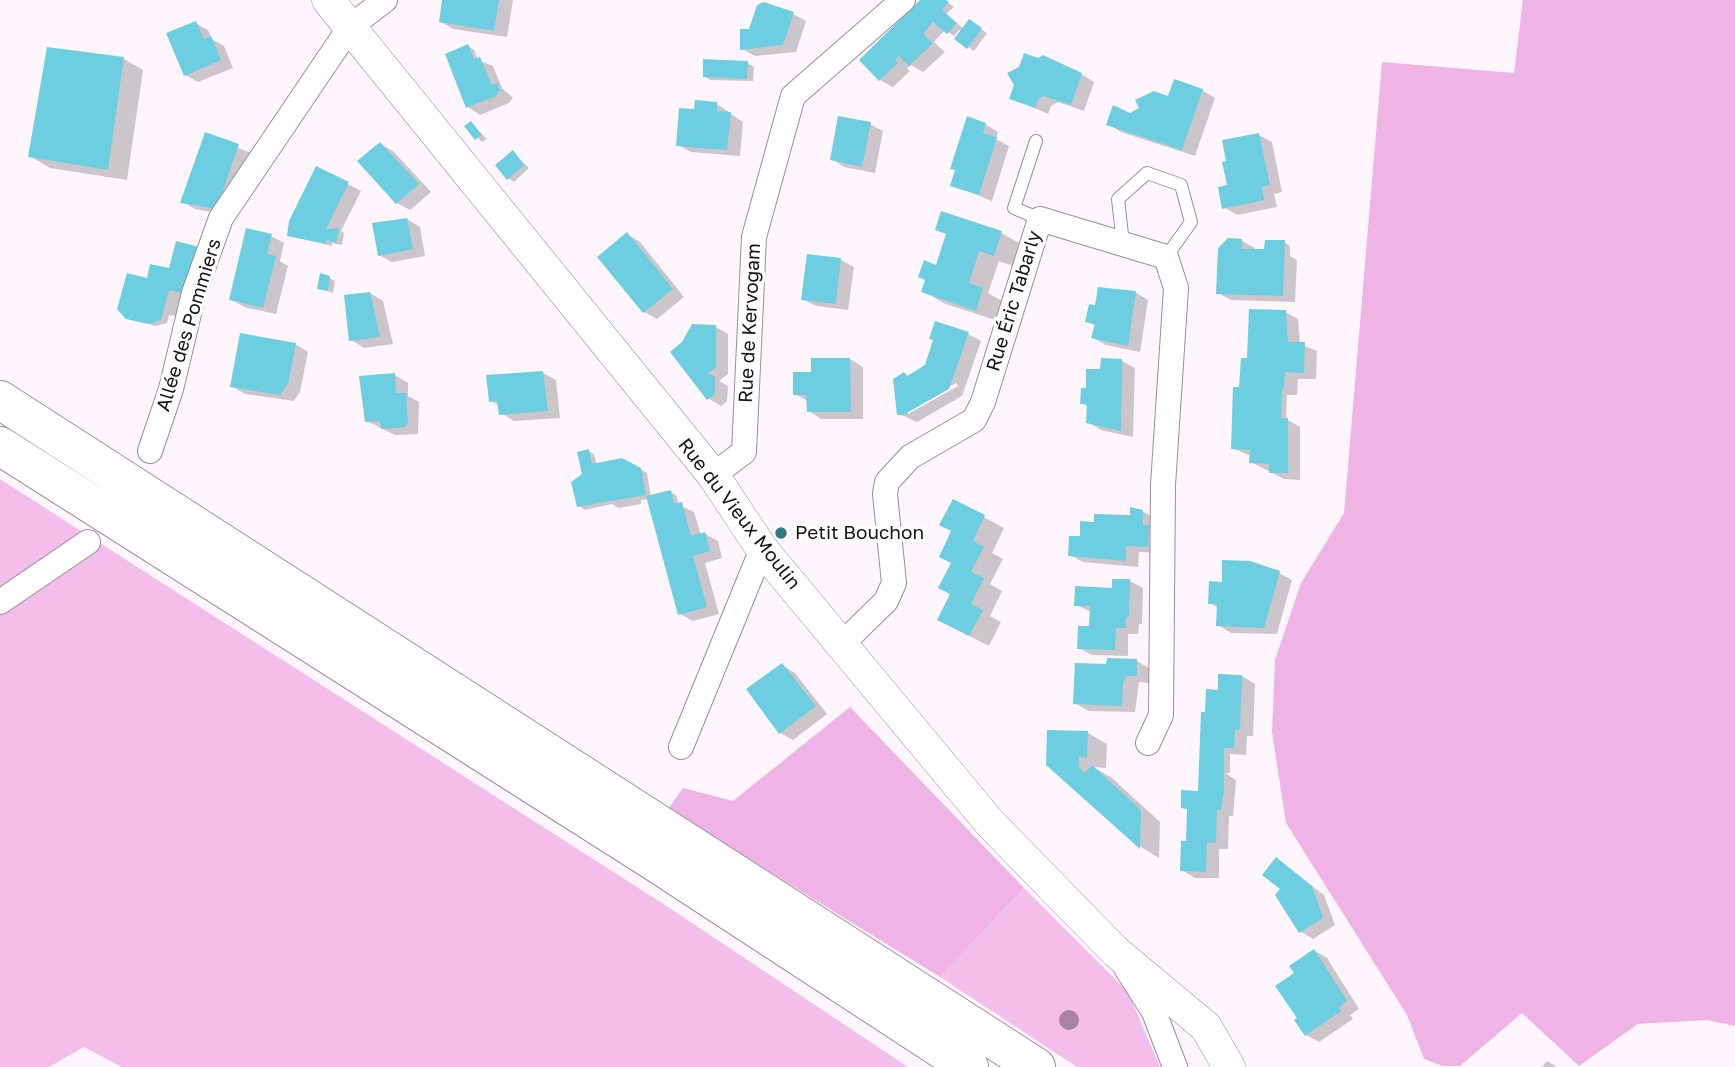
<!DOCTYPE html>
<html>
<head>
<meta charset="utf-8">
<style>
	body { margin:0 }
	canvas { display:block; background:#fff6fd }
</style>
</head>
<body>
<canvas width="1735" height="1067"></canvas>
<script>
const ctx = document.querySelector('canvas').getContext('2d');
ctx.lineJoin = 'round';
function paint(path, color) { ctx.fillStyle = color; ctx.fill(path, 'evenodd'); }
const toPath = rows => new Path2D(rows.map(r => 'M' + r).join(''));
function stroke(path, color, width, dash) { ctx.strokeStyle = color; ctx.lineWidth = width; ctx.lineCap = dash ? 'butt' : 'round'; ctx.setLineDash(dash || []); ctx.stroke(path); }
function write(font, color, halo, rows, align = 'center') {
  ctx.font = font + ' "Golos Text",sans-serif'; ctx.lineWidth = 7; ctx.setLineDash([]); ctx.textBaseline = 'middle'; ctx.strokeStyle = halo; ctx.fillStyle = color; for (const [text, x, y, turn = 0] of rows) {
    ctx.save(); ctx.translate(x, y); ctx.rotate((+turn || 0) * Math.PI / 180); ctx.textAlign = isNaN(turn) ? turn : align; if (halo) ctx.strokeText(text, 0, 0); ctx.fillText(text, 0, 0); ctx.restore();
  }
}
const green = toPath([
	[0,479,665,905,908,1067,122,1067,84,1047,49,1067,0,1067],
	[1024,888,1128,992,1160,1067,1077,1067,940,977]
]);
const forest = toPath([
	[1523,0,1735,0,1735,1026,1707,1020,1638,1024,1579,1066,1522,1013,1460,1066,1443,1066,1424,1059,1407,1015,1286,823,1272,732,1275,660,1301,583,1344,513,1382,62,1514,73],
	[850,707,1024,888,940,977,668,809,683,788,733,801]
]);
const shadow = toPath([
	[446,0,513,0,507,37,453,29,441,22],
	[923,0,945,0,954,7,946,14,964,29,970,22,987,33,974,51,956,39,962,32,959,30,954,36,945,30,934,42,945,52,923,72,911,65,907,68,910,71,893,87,880,80],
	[793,14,806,21,796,52,755,56,742,49,750,30],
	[195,23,208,30,212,39,224,46,233,68,198,82,185,75],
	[468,46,474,50,478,60,493,66,502,88,513,98,509,103,480,115,468,107],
	[124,59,143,70,127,180,50,168,30,156],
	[748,63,754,67,753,81,710,80,704,76],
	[1081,74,1094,82,1084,111,1058,102,1051,106,1048,114,1011,98],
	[1202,90,1215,98,1195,156,1121,132,1108,124,1169,98],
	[717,104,743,122,740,156,691,152,678,145,696,111],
	[471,123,487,139,482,142,467,127],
	[870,124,883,131,875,173,844,167,832,159],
	[985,124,998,132,996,139,1009,146,992,201,953,185],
	[207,135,251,153,229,215,195,209,183,202],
	[1259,135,1272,142,1282,192,1274,194,1277,207,1237,215,1224,207],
	[380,144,393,151,431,192,410,210,397,203],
	[513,152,529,168,514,182,508,178],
	[348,184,361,191,341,231,344,233,342,245,332,243,332,246,289,235],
	[407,219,420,227,425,256,392,262,379,255],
	[1001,233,1021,244,1013,266,999,261,988,293,1002,301,995,320,943,303,924,291,937,267],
	[627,234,640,242,684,297,657,319,644,312],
	[271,236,284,243,280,261,288,266,276,314,244,307,231,299],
	[1242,241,1255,248,1255,251,1266,252,1284,242,1290,246,1290,256,1297,260,1295,302,1231,300,1218,293],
	[202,249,176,316,169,315,167,323,155,326,127,317,148,280],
	[809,256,841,260,854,267,848,310,816,306,803,299],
	[329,278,335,281,333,293,319,288],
	[1135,292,1148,300,1140,352,1106,345,1093,338,1096,326,1087,321,1096,307],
	[370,293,383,301,393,344,364,348,351,340],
	[1285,312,1298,319,1300,344,1317,351,1316,379,1298,379,1297,395,1287,395,1286,419,1300,427,1300,480,1284,479,1251,462,1251,456,1232,448,1249,360],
	[716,327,728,334,728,374,719,381,728,386,727,401,721,406,708,398,672,353],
	[968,334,981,341,962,396,917,422,899,414,904,374,909,377],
	[956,383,958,386,908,414,908,410],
	[295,344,308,352,300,392,294,401,245,394,232,386],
	[850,359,863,367,863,419,821,419,809,411,808,401,795,394,812,373],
	[1122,361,1135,368,1133,437,1101,430,1088,422,1088,407,1082,403,1088,389,1102,371],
	[543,373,556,380,560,418,514,421,501,413,500,406,491,401],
	[395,375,408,383,408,396,419,402,418,434,395,435,367,421],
	[588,451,594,454,597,465,640,469,647,473,651,497,670,492,676,495,679,505,694,512,701,535,705,534,718,541,722,558,705,563,719,614,693,621,680,614,648,499,641,500,641,504,619,508,612,504,585,510,579,506],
	[954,501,1004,528,992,553,1003,559,990,584,1002,591,990,616,1001,622,989,646,958,630,952,594],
	[1142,511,1156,519,1160,553,1139,552,1138,567,1083,562,1070,555,1095,523,1132,517],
	[1279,573,1292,580,1277,634,1231,633,1218,625,1218,608,1210,603,1223,584],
	[1130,581,1143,588,1142,624,1139,624,1138,634,1128,634,1128,656,1092,655,1079,648,1091,628,1091,612,1076,605],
	[1137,661,1149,668,1149,683,1139,682,1135,712,1088,711,1075,703,1108,666],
	[782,665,795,673,827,714,793,740,780,733],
	[1242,676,1255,684,1253,736,1247,736,1246,755,1230,754,1230,773,1225,773,1236,780,1233,816,1229,816,1228,849,1219,849,1219,878,1195,878,1182,870,1188,843,1189,811,1183,807,1200,792,1207,714,1219,691],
	[1088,733,1107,744,1106,768,1093,767,1112,778,1160,822,1159,858,1141,847,1047,764],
	[1276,859,1324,895,1335,925,1313,939,1300,931,1283,888],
	[1315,951,1327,958,1359,1009,1350,1015,1353,1019,1319,1042,1306,1035,1300,1018,1296,974],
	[1547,1061,1557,1067,1542,1067]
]);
const building = toPath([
	[442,0,499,0,494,31,439,22],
	[920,0,946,0,949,2,942,10,957,23,947,34,933,22,923,34,933,43,909,66,899,56,895,60,898,63,879,81,859,60],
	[764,2,794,12,783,45,740,50,740,29,749,29,757,5],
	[969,19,982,28,967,49,954,39],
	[196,21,204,39,211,36,221,60,184,76,166,33],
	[468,44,474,59,480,57,492,85,497,83,500,90,496,96,466,108,445,54],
	[47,47,124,57,108,170,28,157],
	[1024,53,1038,58,1043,55,1082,73,1071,105,1044,96,1038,99,1035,108,1009,99,1014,85,1007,73,1019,67],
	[703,59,748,61,747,79,703,77],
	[1174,79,1203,89,1182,150,1106,125,1113,105,1130,113,1139,108,1135,100,1154,91,1168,96],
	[695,100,717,102,717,111,731,112,727,150,676,146,679,108,694,109],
	[838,116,871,122,862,167,830,160],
	[967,116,986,123,983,133,997,137,979,195,950,186,955,170,950,169],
	[471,121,482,135,475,140,464,126],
	[205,132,239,144,223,190,228,191,219,209,180,203],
	[1259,133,1270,185,1262,187,1264,200,1222,209,1218,187,1227,185,1222,162,1226,161,1222,140],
	[380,142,419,184,396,204,357,161],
	[513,150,524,165,507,180,495,165],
	[316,166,349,182,326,229,339,228,336,243,326,240,326,244,287,236,289,221],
	[941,211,1002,231,994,256,979,251,969,283,983,288,976,311,921,292,925,280,918,277,924,260,936,265,946,234,935,230],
	[407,218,413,249,378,256,372,223],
	[246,228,272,234,267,254,276,256,263,308,229,300],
	[627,232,673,289,643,313,597,257],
	[1228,238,1242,239,1242,249,1264,249,1265,240,1285,240,1283,296,1216,294,1218,248],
	[176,241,203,248,190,295,169,290,161,320,148,324,126,319,117,309,127,273,147,278,150,264,169,268],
	[807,254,841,258,836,304,801,300],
	[320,273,330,276,328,291,317,289],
	[1098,287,1136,291,1128,346,1091,338,1095,324,1085,322,1089,304,1095,305],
	[370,292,380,337,349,341,344,295],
	[1249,309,1286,310,1288,342,1305,342,1304,373,1285,372,1284,389,1282,389,1281,418,1288,418,1288,473,1269,473,1269,464,1249,463,1250,450,1231,449,1233,387,1239,387,1241,358,1247,358],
	[935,321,969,332,949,389,903,415,897,415,893,379,904,372,907,376,925,365,933,340,929,339],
	[692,324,716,325,716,367,708,373,715,377,715,394,707,400,670,352,682,342],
	[240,333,296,343,288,384,280,395,230,387],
	[811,358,850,358,851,412,807,412,806,395,793,395,793,372,811,372],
	[1101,358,1122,359,1121,431,1086,423,1087,404,1080,404,1081,388,1086,388,1086,369,1100,369],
	[543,371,548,411,499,415,497,401,489,402,486,375],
	[395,373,396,393,406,393,408,423,405,427,381,429,380,421,365,422,359,376],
	[589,449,592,464,622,458,641,468,646,495,577,507,571,482,582,474,577,452],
	[671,490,674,504,682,502,691,536,705,532,710,551,693,556,707,607,678,615,646,496],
	[953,499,985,515,973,541,984,547,971,572,984,578,971,604,983,610,969,636,937,620,950,594,938,588,951,563,939,557,951,531,939,525],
	[1130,507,1143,510,1143,525,1149,525,1148,547,1126,546,1126,561,1068,556,1069,536,1080,536,1080,521,1094,522,1094,514,1130,515],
	[1222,560,1250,561,1280,571,1264,628,1216,626,1217,604,1208,604,1209,581,1222,582],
	[1112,579,1130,579,1129,617,1126,617,1126,628,1116,628,1115,650,1077,649,1078,626,1089,626,1090,606,1074,606,1075,586,1112,588],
	[1107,658,1137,659,1137,676,1126,676,1123,683,1122,706,1073,704,1075,663,1106,664],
	[782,663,816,706,779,734,746,689],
	[1218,674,1242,675,1240,730,1235,730,1234,748,1224,748,1224,791,1221,810,1217,810,1216,843,1207,842,1206,872,1180,871,1181,841,1186,841,1187,809,1181,808,1181,790,1198,791,1201,712,1205,712,1206,689,1218,690],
	[1047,730,1088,731,1087,758,1079,757,1079,768,1085,773,1092,765,1141,810,1140,849,1046,765],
	[1276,857,1312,886,1323,918,1299,933,1275,895,1280,889,1262,875],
	[1314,949,1347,1001,1339,1007,1341,1011,1305,1036,1294,1020,1297,1018,1275,986,1294,973,1289,966]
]);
const service = toPath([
	[1036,141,1014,208,1040,219],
	[1123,244,1118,199,1147,173,1181,185,1191,222,1166,257]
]);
const minor = toPath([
	[150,451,171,389,194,293,221,218,350,27,385,0],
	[713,475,744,452,754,237,793,96,903,0],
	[0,602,88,542],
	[843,643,886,601,894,583,885,494,887,482,910,457,974,420,983,402,1040,219,1166,257,1176,288,1163,485,1161,715,1148,743],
	[681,747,762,549],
	[1126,968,1154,1012,1175,1067]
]);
const tertiary = toPath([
	[328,0,713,475,762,549,990,823,1116,952,1206,1027,1229,1067]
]);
const primary = toPath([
	[0,400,1036,1067],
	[0,446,652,860,969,1067]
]);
const trees = [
	[1069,1020]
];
const markers = [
	[781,533,7,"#327885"]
];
const streetNames = [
	["Rue Éric Tabarly",1014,301,-73],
	["Rue de Kervogam",750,323,-87],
	["Allée des Pommiers",189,325,-73],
	["Rue du Vieux Moulin",739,514,52]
];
const poiNames = [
	["Petit Bouchon",795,533]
];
paint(green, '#f3beeb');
paint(forest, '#efb3e5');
paint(shadow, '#0003');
paint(building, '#6ccee0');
stroke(service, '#9c8e9a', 14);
stroke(minor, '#9c8e9a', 26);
stroke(tertiary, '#9c8e9a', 33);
stroke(primary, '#9c8e9a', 40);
stroke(service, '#fff', 12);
stroke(minor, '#fff', 24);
stroke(tertiary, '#fff', 32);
stroke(primary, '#fff', 38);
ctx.fillStyle = '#ab81a6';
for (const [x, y] of trees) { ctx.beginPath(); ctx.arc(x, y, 10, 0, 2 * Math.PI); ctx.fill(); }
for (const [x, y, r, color] of markers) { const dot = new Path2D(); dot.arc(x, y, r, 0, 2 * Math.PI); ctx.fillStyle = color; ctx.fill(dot); stroke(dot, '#fff', 2.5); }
write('19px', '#161115', '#fff', streetNames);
write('19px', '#161115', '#fff', poiNames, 'left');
</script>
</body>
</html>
